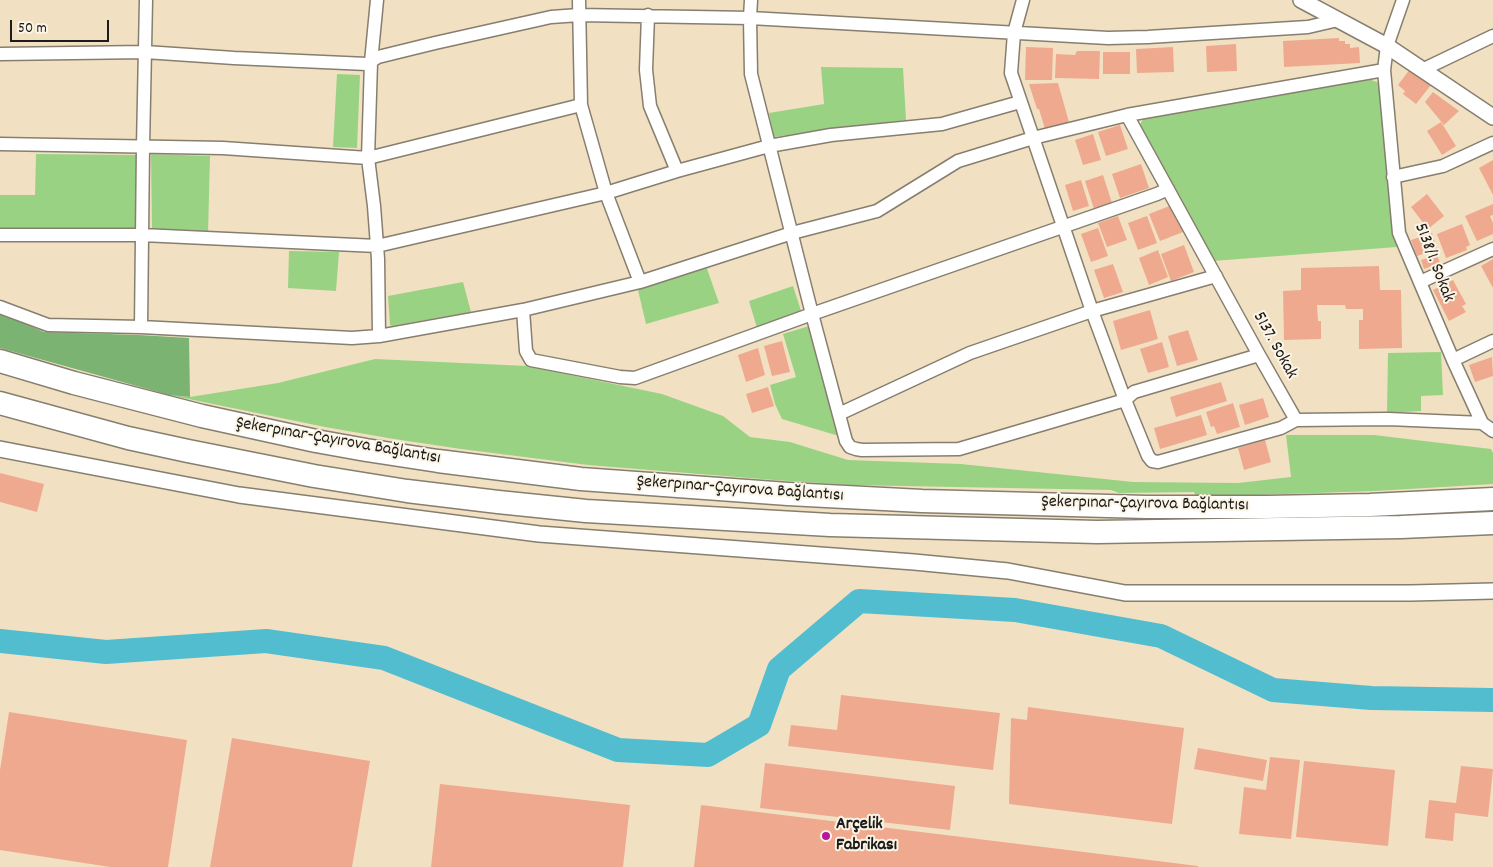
<!DOCTYPE html>
<html>
<head>
<meta charset="utf-8">
<style>
	body { margin:0 }
	#map { position:relative; width:1493px; height:867px; overflow:hidden; background:#f1e1c2; font-family:Dekko,sans-serif }
	canvas { display:block }
	.scale { position:absolute; left:10px; top:20px; width:99px; height:22px; box-sizing:border-box; border:2px solid #1c1c1c; border-top:0; padding-left:6px; font-size:15px; line-height:18px; white-space:nowrap; color:#1c1c1c; -webkit-text-stroke:4px #fcf5e5; paint-order:stroke }
</style>
</head>
<body>
<div id="map">
<canvas width="1493" height="867"></canvas>
<div class="scale">50 m</div>
</div>
<script>
const ctx = document.querySelector('canvas').getContext('2d');
ctx.lineJoin = 'round';
function paint(path, color) { ctx.fillStyle = color; ctx.fill(path, 'evenodd'); }
const toPath = rows => new Path2D(rows.map(r => 'M' + r).join(''));
function stroke(path, color, width, dash) { ctx.strokeStyle = color; ctx.lineWidth = width; ctx.lineCap = dash ? 'butt' : 'round'; ctx.setLineDash(dash || []); ctx.stroke(path); }
function write(font, color, halo, rows, align = 'center') {
  ctx.font = font + ' Dekko,sans-serif'; ctx.lineWidth = 4; ctx.setLineDash([]); ctx.textBaseline = 'middle'; ctx.strokeStyle = halo; ctx.fillStyle = color; for (const [text, x, y, turn = 0] of rows) {
    ctx.save(); ctx.translate(x, y); ctx.rotate((+turn || 0) * Math.PI / 180); ctx.textAlign = isNaN(turn) ? turn : align; if (halo) ctx.strokeText(text, 0, 0); ctx.fillText(text, 0, 0); ctx.restore();
  }
}
const green = toPath([
	[821,67,903,68,906,120,836,128,774,137,769,113,824,104],
	[337,74,360,75,357,148,333,147],
	[1369,79,1379,83,1397,247,1213,261,1139,127,1143,119],
	[36,154,137,155,136,230,0,228,0,195,35,195],
	[151,154,210,156,208,234,152,232],
	[289,251,339,252,336,291,288,288],
	[705,263,719,303,646,324,637,286],
	[463,282,471,312,392,326,390,325,388,296],
	[793,286,802,314,757,328,749,301],
	[809,326,839,436,782,419,775,404,770,385,796,377,783,334],
	[1441,352,1443,395,1421,396,1421,411,1387,413,1388,353],
	[375,359,527,366,662,394,723,416,750,437,790,442,848,460,961,464,1133,482,1238,483,1291,477,1286,435,1374,435,1491,449,1493,453,1493,484,1375,491,1196,497,1194,492,1119,493,1111,490,851,485,774,480,588,465,461,449,394,439,325,427,169,395,190,397,278,383]
]);
const forest = toPath([
	[0,313,44,332,139,335,189,338,190,397,169,395,0,348]
]);
const river = toPath([
	[0,641,106,652,266,641,384,658,618,750,708,755,759,725,779,669,859,601,1015,610,1161,636,1273,690,1371,698,1493,700]
]);
const building = toPath([
	[1339,38,1339,41,1345,41,1345,44,1350,44,1350,48,1359,47,1360,63,1284,67,1283,41],
	[1236,44,1237,71,1207,72,1206,46],
	[1026,47,1053,48,1052,80,1025,80],
	[1173,47,1174,72,1137,73,1136,49],
	[1077,51,1100,51,1099,79,1055,78,1056,54,1075,55],
	[1103,52,1130,52,1130,74,1103,74],
	[1410,69,1431,85,1416,104,1403,94,1405,91,1398,85],
	[1058,83,1069,122,1045,129,1039,109,1037,109,1029,84],
	[1433,92,1459,111,1444,125,1425,102],
	[1441,122,1456,146,1442,155,1427,131],
	[1120,125,1128,149,1106,156,1098,132],
	[1093,134,1101,160,1083,165,1075,140],
	[1493,160,1493,195,1479,168],
	[1141,164,1149,188,1120,198,1112,174],
	[1103,175,1112,203,1094,209,1085,181],
	[1081,180,1089,206,1073,211,1065,185],
	[1427,194,1444,216,1428,229,1411,207],
	[1493,204,1493,215,1490,216,1493,223,1493,234,1477,241,1465,216],
	[1172,205,1183,232,1160,241,1149,214],
	[1118,216,1127,240,1107,247,1098,223],
	[1147,216,1157,243,1138,250,1128,223],
	[1462,224,1470,245,1466,247,1467,250,1446,258,1437,234],
	[1098,228,1108,256,1091,262,1081,234],
	[1432,233,1437,249,1417,256,1411,240],
	[1184,245,1194,272,1171,281,1161,254],
	[1158,250,1168,277,1149,285,1139,258],
	[1437,255,1440,263,1424,269,1421,260],
	[1493,259,1493,288,1481,266],
	[1113,264,1123,292,1104,298,1094,270],
	[1379,266,1380,290,1401,290,1402,348,1359,349,1359,320,1363,320,1363,309,1346,309,1345,305,1317,305,1318,321,1321,321,1321,339,1284,340,1283,291,1301,290,1301,268],
	[1453,280,1466,304,1462,306,1466,312,1449,321,1433,290],
	[1150,310,1158,339,1121,350,1113,321],
	[1188,330,1198,360,1177,366,1168,336],
	[782,341,790,372,772,376,764,346],
	[1162,342,1169,367,1148,373,1140,349],
	[758,348,765,375,746,382,738,355],
	[1492,357,1493,376,1475,382,1469,365],
	[1221,382,1227,401,1176,417,1170,397],
	[768,387,774,406,752,413,746,394],
	[1263,398,1269,417,1245,425,1239,405],
	[1233,403,1240,427,1217,434,1214,426,1211,427,1206,412],
	[1201,415,1207,435,1160,449,1154,428],
	[1265,440,1271,462,1244,470,1238,448],
	[0,473,44,484,37,512,0,502],
	[841,695,1000,713,993,770,788,746,791,725,837,730],
	[1028,707,1184,728,1172,824,1009,804,1011,718,1027,720],
	[9,712,187,740,168,867,110,867,0,850,0,770],
	[232,738,370,761,352,867,210,867],
	[1198,748,1267,760,1263,781,1194,769],
	[1270,757,1300,760,1291,839,1239,834,1244,787,1266,790],
	[1304,761,1395,770,1388,846,1296,837],
	[765,763,955,786,950,830,760,808],
	[1461,766,1493,769,1488,817,1455,813,1453,841,1425,838,1429,800,1456,803],
	[440,784,630,805,623,867,431,867],
	[701,805,1198,866,1198,867,694,867]
]);
const minor = toPath([
	[377,0,371,62,368,158,374,206,378,259,379,336],
	[579,0,581,105,606,193,640,282],
	[751,0,750,18,751,74,812,314,846,441,850,447,856,449,862,450,959,449,1125,400,1134,392,1259,355],
	[1023,0,1014,33,1011,73,1092,311,1125,400,1148,456,1152,461,1158,462,1281,428,1296,420],
	[1403,0,1387,46,1384,70,1399,233,1453,360,1482,423],
	[648,15,646,70,650,106,677,171],
	[0,54,145,52,234,58,367,64,378,57,435,43,551,17,579,15,750,18,1108,38,1148,37,1308,27,1338,20],
	[1422,70,1493,36],
	[1127,115,1259,355,1296,420,1388,419,1482,423,1493,431],
	[0,144,223,148,368,158,581,105],
	[1393,177,1443,166,1493,143],
	[0,235,142,235,377,246,606,193,677,171,769,146,831,135,942,124,1020,102],
	[1420,282,1493,249],
	[0,307,48,325,141,327,352,338,379,336,523,310,640,282,792,233,877,211,958,161,1033,138,1127,115,1384,70],
	[523,310,526,351,531,360,620,377,635,378,812,314,1157,194,1168,189],
	[141,327,143,147,146,0],
	[1453,360,1493,341],
	[839,414,970,353,1092,311,1216,276]
]);
const tertiary = toPath([
	[1301,0,1387,46,1493,117],
	[0,449,239,495,539,534,914,562,1008,571,1125,593,1411,593,1493,591]
]);
const motorway = toPath([
	[0,361,74,383,202,416,316,441,366,450,438,461,581,479,788,494,922,501,1146,507,1267,507,1370,505,1493,499],
	[0,403,128,438,188,451,314,476,407,491,498,502,586,511,830,525,1097,532,1401,527,1493,523]
]);
const markers = [
	[826,836,5,"#b5179e"]
];
const streetNames = [
	["5138/1. Sokak",1433,263,69],
	["5137. Sokak",1274,346,61],
	["Şekerpınar-Çayırova Bağlantısı",338,442,10],
	["Şekerpınar-Çayırova Bağlantısı",740,490,4],
	["Şekerpınar-Çayırova Bağlantısı",1145,505,1]
];
const poiNames = [
	["Arçelik",836,826],
	["Fabrikası",836,847]
];
paint(green, '#9ad284');
paint(forest, '#7bb472');
stroke(river, '#53bdd0', 24);
paint(building, '#efa98f');
stroke(minor, '#867e6f', 15);
stroke(tertiary, '#867e6f', 18);
stroke(motorway, '#867e6f', 25);
stroke(minor, '#fff', 12);
stroke(tertiary, '#fff', 15);
stroke(motorway, '#fff', 22);
for (const [x, y, r, color] of markers) { const dot = new Path2D(); dot.arc(x, y, r, 0, 2 * Math.PI); ctx.fillStyle = color; ctx.fill(dot); stroke(dot, '#fcf5e5', 2); }
write('18px', '#1c1c1c', '#fcf5e5', streetNames);
write('bold 18px', '#1c1c1c', '#fcf5e5', poiNames, 'left');
</script>
</body>
</html>
